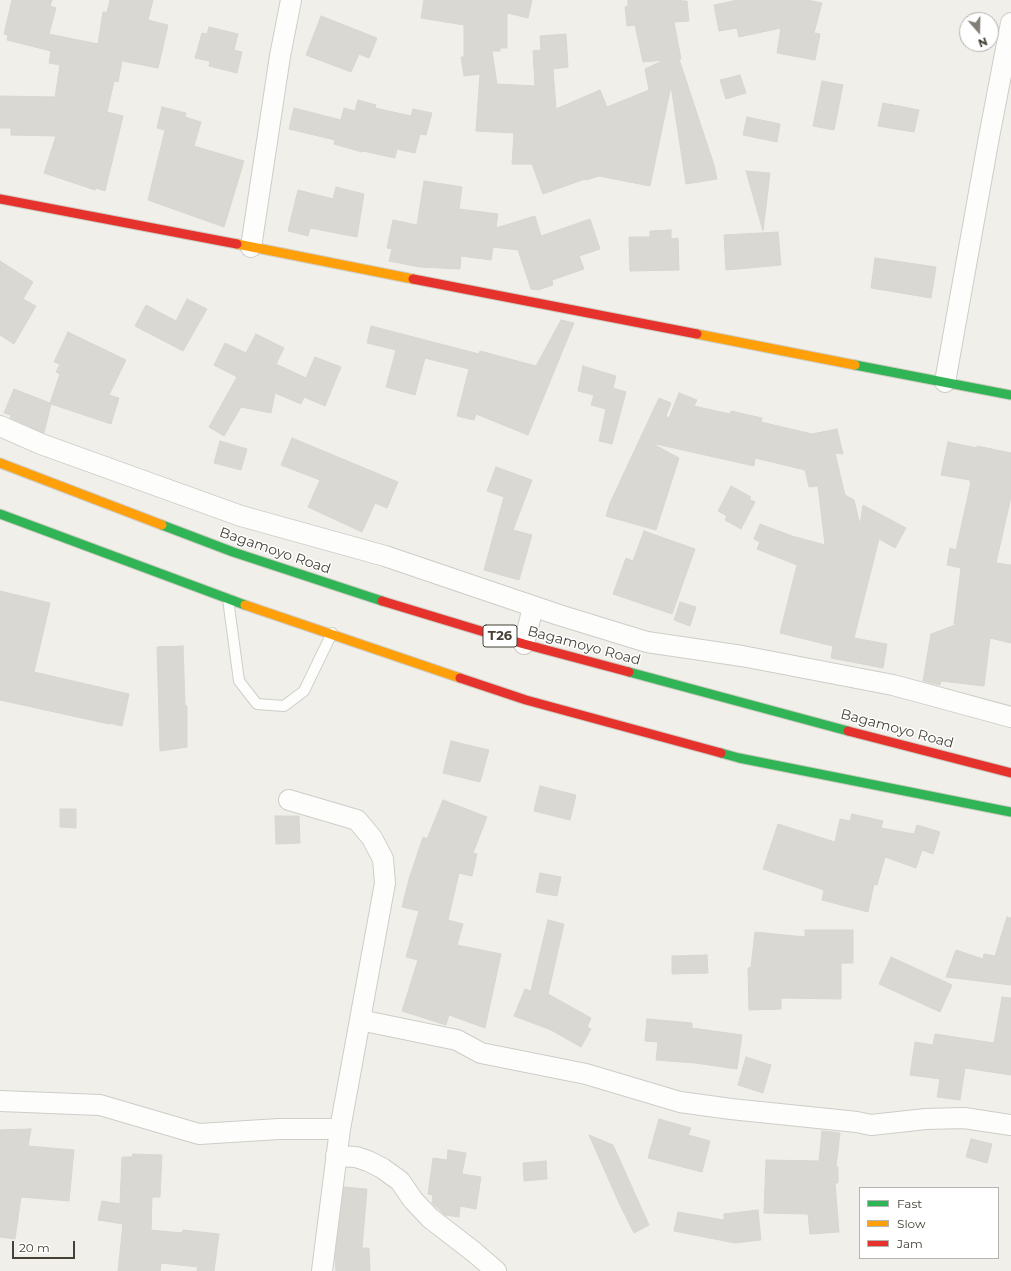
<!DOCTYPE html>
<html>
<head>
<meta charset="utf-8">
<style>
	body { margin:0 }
	#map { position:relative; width:1011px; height:1271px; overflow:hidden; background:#f0efea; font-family:Montserrat,sans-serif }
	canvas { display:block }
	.legend { position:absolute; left:859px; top:1187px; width:140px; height:72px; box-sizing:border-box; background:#fff; border:1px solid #b5b3af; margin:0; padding:5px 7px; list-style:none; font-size:12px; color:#454137 }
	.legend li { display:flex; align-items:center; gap:8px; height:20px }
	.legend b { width:20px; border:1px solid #b5b3af }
	.north { position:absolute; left:959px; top:12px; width:40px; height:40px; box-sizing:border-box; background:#fff; border:1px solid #b5b3af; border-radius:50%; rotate:160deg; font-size:11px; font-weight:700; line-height:16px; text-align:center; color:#454137 }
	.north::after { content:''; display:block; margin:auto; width:14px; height:18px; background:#817e76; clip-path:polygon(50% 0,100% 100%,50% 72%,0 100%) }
	.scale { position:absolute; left:12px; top:1241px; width:63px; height:18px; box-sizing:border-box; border:2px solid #454137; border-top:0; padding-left:5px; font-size:12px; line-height:14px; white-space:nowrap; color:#454137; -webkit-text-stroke:3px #fff; paint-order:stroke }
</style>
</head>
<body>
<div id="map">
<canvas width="1011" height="1271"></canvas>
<ul class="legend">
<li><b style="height:5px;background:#30b455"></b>Fast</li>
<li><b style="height:5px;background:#ff9f0a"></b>Slow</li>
<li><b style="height:5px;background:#e5322d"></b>Jam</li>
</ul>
<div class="north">N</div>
<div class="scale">20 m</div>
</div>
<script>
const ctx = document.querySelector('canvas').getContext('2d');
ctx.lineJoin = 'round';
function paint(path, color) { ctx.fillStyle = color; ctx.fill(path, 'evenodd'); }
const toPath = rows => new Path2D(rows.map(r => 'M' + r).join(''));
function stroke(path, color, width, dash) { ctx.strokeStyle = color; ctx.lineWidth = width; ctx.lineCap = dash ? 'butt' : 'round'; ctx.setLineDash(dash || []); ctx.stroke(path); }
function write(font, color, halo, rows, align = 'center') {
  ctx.font = font + ' Montserrat,sans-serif'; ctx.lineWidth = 3; ctx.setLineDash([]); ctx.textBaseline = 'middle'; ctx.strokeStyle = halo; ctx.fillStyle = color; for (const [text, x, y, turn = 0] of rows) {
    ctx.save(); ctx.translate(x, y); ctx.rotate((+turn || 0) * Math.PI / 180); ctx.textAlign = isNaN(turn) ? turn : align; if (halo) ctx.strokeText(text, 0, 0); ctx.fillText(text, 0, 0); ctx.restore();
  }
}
const building = toPath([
	[12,0,52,0,50,6,56,8,49,34,98,44,103,12,107,12,110,0,153,0,148,20,168,25,158,68,122,61,118,82,114,81,107,112,123,116,105,191,96,188,95,190,44,173,56,136,11,135,11,128,0,128,0,96,55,97,60,65,49,63,51,51,7,40,8,35,4,34,12,0],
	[424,0,532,0,528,18,507,13,507,48,500,48,500,51,492,51,497,84,535,86,533,51,541,50,540,36,566,34,568,67,553,69,556,109,600,90,607,107,649,90,645,69,664,60,643,62,635,25,627,26,625,7,628,6,628,0,682,0,682,1,687,1,689,21,674,22,681,59,679,59,714,165,717,179,686,184,671,86,650,186,599,176,586,180,585,179,543,194,532,164,512,164,514,133,476,131,480,74,464,76,461,57,464,57,464,25,421,18,424,0],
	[738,0,807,0,822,3,814,33,820,34,815,60,777,53,781,28,739,37,737,28,719,31,714,5,738,0],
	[321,16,377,38,369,58,359,54,351,72,306,55,321,16],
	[209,27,238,34,234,50,242,52,237,73,209,66,210,61,195,58,202,33,207,34,209,27],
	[740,75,746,93,726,99,720,80,740,75],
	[822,81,843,85,834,130,813,126,822,81],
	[358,100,376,105,375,108,411,116,413,109,432,113,426,135,420,134,415,153,397,149,395,158,363,151,362,152,334,144,335,140,289,129,294,108,341,120,344,108,355,111,358,100],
	[883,103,919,110,914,132,878,126,883,103],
	[162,107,186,113,185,117,201,122,194,146,244,161,224,227,148,200,165,130,157,128,162,107],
	[747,117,780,124,777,142,743,135,747,117],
	[746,171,770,173,763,231,746,171],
	[424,181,462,187,459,209,498,214,496,228,535,216,541,236,590,219,600,249,579,256,584,269,552,280,553,285,538,290,531,289,518,250,493,247,491,260,461,256,460,269,420,267,389,261,392,249,387,248,393,220,417,225,424,181],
	[336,187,364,194,357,237,310,228,308,236,288,231,298,190,333,199,336,187],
	[671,230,671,239,678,238,679,270,630,271,629,237,650,237,650,231,671,230],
	[778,232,781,265,726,270,724,235,778,232],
	[875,258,936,267,931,298,871,288,875,258],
	[0,261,33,282,23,299,36,306,14,344,0,335,0,261],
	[187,299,207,309,183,351,135,326,146,305,176,321,187,299],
	[561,320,574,323,528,435,476,414,474,420,457,416,469,369,425,358,415,395,386,387,396,350,367,343,371,326,479,354,480,351,536,366,561,320],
	[68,332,126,360,109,395,119,398,111,424,51,404,44,433,10,418,11,415,4,413,14,389,50,403,60,374,56,372,60,364,54,362,68,332],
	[256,334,284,348,276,364,306,378,315,357,341,367,325,406,304,397,301,404,275,393,271,413,241,407,224,436,209,427,237,377,214,365,225,343,246,353,256,334],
	[583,366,616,376,613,388,626,392,612,444,599,441,606,409,591,405,594,395,578,391,583,366],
	[679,393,697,400,694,406,730,414,731,411,762,418,761,422,812,434,837,429,843,454,835,453,845,495,854,500,860,525,863,505,906,528,895,548,879,539,854,638,887,644,883,668,831,658,833,646,780,633,797,565,757,549,760,542,754,539,760,524,792,536,825,545,818,486,809,487,805,470,755,458,754,466,656,444,655,445,679,458,656,530,606,516,610,503,659,398,671,403,666,416,669,418,679,393],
	[292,438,398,482,387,508,375,503,362,532,308,507,320,480,281,465,292,438],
	[220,441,247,449,241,470,214,463,220,441],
	[948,442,977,448,977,446,1011,453,1011,497,996,563,1011,565,1011,643,990,638,984,686,941,681,940,685,923,681,931,634,958,624,954,624,961,568,947,565,950,548,956,550,971,482,970,482,970,480,941,475,948,442],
	[496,467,532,480,513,530,532,535,519,580,484,570,504,497,487,491,496,467],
	[731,486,751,497,749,499,755,502,741,529,725,520,727,516,718,511,731,486],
	[644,531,695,549,672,614,613,594,626,558,633,561,644,531],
	[0,591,50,603,34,672,129,694,122,726,109,723,109,724,0,700,0,591],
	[680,602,696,607,690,626,674,620,680,602],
	[183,646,185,706,187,706,187,747,160,751,157,647,183,646],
	[451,741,489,750,480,782,443,773,451,741],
	[540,786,576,795,570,820,534,811,540,786],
	[443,800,487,817,473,853,477,854,472,876,459,873,448,920,463,924,457,945,501,954,485,1028,449,1015,446,1025,402,1011,418,960,406,957,419,911,402,907,409,879,423,837,427,839,443,800],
	[60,809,76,809,76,828,60,827,60,809],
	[852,814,883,821,881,828,914,834,917,825,940,832,933,854,922,850,916,868,885,857,877,885,874,884,868,912,822,900,824,890,763,869,778,824,835,842,840,819,850,821,852,814],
	[275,816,299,816,300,843,276,844,275,816],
	[540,873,561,877,557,896,536,892,540,873],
	[1007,917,1011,918,1011,985,946,977,956,950,983,959,984,954,995,956,1007,917],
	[548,920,564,924,548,994,591,1018,587,1027,591,1029,581,1047,551,1030,514,1016,525,989,531,991,548,920],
	[805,930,853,930,853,963,841,963,841,999,781,998,781,1009,749,1010,748,968,751,967,755,932,805,937,805,930],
	[707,955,708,973,672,974,672,956,707,955],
	[891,957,952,985,940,1012,879,984,891,957],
	[1002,997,1011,998,1011,1075,965,1068,960,1100,937,1097,940,1079,910,1075,915,1042,933,1045,935,1034,994,1043,1002,997],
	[647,1019,692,1023,692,1028,742,1035,737,1069,695,1063,656,1060,658,1042,645,1041,647,1019],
	[746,1057,771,1065,763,1093,738,1085,746,1057],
	[659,1119,691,1128,688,1135,710,1141,702,1172,648,1158,659,1119],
	[31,1129,28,1146,74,1150,69,1201,21,1197,15,1239,0,1237,0,1130,31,1129],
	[822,1131,840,1133,836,1167,838,1167,838,1183,835,1183,839,1232,810,1234,808,1214,764,1213,766,1160,819,1161,822,1131],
	[589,1135,613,1145,649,1225,634,1233,620,1205,589,1135],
	[971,1139,992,1144,987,1163,966,1157,971,1139],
	[448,1150,466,1153,462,1174,481,1177,476,1209,460,1206,459,1217,445,1215,432,1203,433,1195,428,1194,433,1158,447,1160,448,1150],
	[133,1154,162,1155,160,1197,152,1197,151,1230,182,1233,183,1230,219,1234,214,1271,197,1271,198,1267,161,1263,160,1271,118,1271,123,1224,98,1220,102,1201,120,1204,122,1157,132,1157,133,1154],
	[546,1161,547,1179,524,1181,523,1163,546,1161],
	[344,1187,367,1189,362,1248,369,1248,370,1271,336,1271,335,1258,344,1187],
	[758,1210,761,1240,735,1243,674,1231,678,1212,724,1220,724,1214,758,1210]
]);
const lane = toPath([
	[228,599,239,681,257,704,284,706,304,691,332,633]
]);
const street = toPath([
	[251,247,280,56,291,0],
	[945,382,989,137,1011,23],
	[0,426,41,444,241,516,385,556,559,615,647,642,742,656,893,685,1011,717],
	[524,644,533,607],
	[289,800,357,820,372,838,383,859,385,883,340,1129,322,1271],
	[360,1020,457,1040,481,1053,586,1074,680,1102,731,1109,857,1122,871,1125,926,1119,964,1118,1011,1125],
	[0,1101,100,1105,199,1134,279,1129,340,1129],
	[336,1156,356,1157,368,1161,382,1168,400,1181,413,1200,430,1218,474,1252,496,1271]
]);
const fast = toPath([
	[855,365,1011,395],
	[0,514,245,605],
	[162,525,233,552,382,601],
	[629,672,848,731],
	[721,753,739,758,1011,812]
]);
const slow = toPath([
	[237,244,413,279],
	[697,334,855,365],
	[0,463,162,525],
	[245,605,460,678]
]);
const jam = toPath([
	[0,199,237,244],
	[413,279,697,334],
	[382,601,524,644,629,672],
	[460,678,526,700,721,753],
	[848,731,1011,773]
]);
const shields = [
	[500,636,34]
];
const shieldNames = [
	["T26",500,636]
];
const streetNames = [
	["Bagamoyo Road",275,551,19],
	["Bagamoyo Road",584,646,15],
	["Bagamoyo Road",897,729,15]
];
paint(building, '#d9d8d3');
stroke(building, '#d8d6d0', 1);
stroke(lane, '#cecdc8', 12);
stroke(street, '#cecdc8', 22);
stroke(fast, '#ceccc2', 11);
stroke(slow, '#ceccc2', 11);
stroke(jam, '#ceccc2', 11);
stroke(lane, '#fdfdfc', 10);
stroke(street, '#fdfdfc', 20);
stroke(fast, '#30b455', 9);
stroke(slow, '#ff9f0a', 9);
stroke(jam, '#e5322d', 9);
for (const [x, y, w] of shields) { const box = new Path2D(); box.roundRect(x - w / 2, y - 11, w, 22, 3); ctx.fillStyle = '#fff'; ctx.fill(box); stroke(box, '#454137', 1); }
write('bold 13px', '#454137', null, shieldNames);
write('14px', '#454137', '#fff', streetNames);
</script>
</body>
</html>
